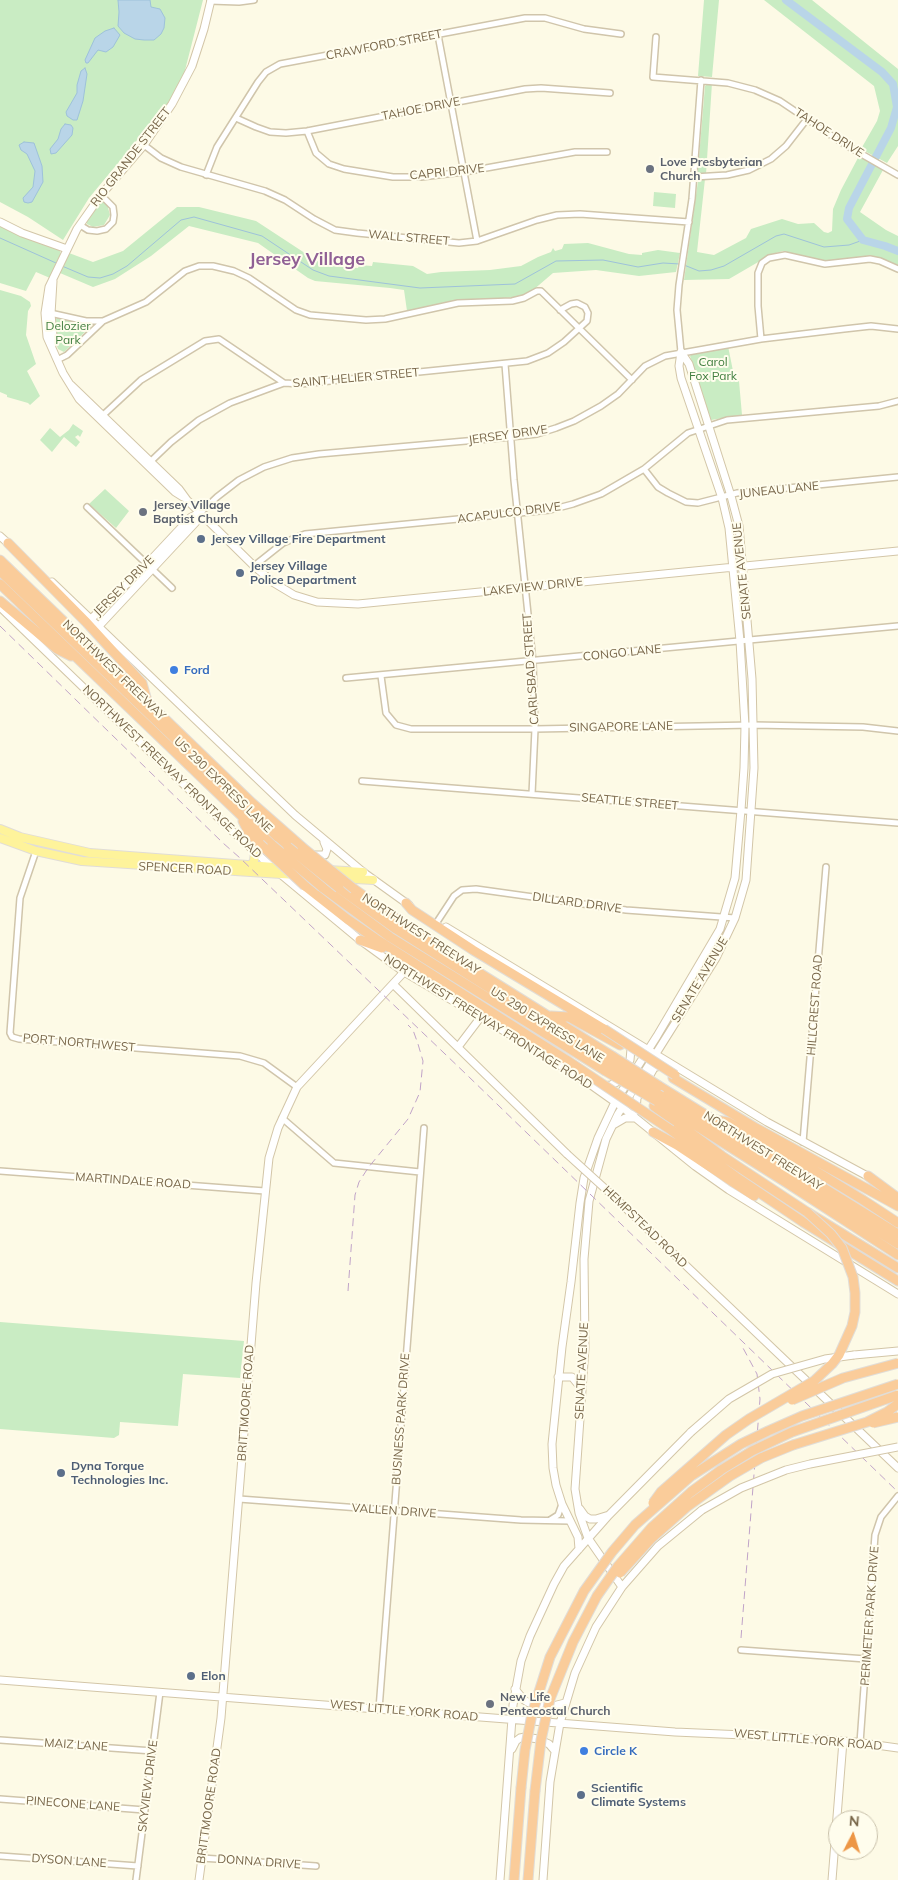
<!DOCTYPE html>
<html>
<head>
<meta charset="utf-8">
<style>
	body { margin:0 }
	#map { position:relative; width:898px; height:1880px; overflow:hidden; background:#fdfae6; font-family:Mulish,sans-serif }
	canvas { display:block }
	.north { position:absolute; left:828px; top:1810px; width:50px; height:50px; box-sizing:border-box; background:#fffded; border:1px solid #c9c1ab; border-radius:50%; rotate:5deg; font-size:14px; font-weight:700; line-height:20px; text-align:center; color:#786649 }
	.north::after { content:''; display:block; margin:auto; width:18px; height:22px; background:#ed9645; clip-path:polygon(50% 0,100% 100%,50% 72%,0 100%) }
</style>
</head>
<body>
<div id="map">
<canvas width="898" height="1880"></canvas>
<div class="north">N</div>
</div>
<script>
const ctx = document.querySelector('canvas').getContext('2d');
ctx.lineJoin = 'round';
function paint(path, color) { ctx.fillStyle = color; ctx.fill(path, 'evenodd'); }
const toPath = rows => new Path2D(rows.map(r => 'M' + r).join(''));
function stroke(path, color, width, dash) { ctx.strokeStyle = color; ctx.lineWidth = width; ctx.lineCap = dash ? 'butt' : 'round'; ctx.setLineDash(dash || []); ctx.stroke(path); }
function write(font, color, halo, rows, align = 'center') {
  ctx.font = font + ' Mulish,sans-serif'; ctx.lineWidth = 4; ctx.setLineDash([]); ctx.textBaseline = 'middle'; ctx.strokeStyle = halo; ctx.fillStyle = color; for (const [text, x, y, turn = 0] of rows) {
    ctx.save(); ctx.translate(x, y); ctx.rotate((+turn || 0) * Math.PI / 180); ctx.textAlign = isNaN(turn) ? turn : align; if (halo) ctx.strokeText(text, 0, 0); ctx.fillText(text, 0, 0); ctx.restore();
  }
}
const green = toPath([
	[0,0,203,0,183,78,172,98,89,198,63,240,28,217,0,202],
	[704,0,719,0,712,77,698,76],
	[764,0,812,0,898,69,898,146,887,163,861,149,877,121,880,111,874,86],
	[708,83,712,83,709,129,706,174,702,174,698,172,698,169,705,86],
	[859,156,883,170,860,212,886,230,898,236,898,266,876,257,824,261,783,251,772,254,729,279,684,280,698,181,699,179,705,179,697,252,714,255,746,238,751,229,782,219,798,224,814,223,824,232,828,233,832,231,833,209,841,190],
	[654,192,676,194,675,208,653,206],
	[99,201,104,201,107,204,110,215,104,225,93,227,87,224,86,221],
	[177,207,199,207,256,221,317,261,331,266,358,268,359,265,372,266,373,262,413,266,427,274,441,272,490,270,521,266,538,257,551,252,553,248,555,251,562,249,564,244,588,243,629,254,642,255,642,253,658,250,680,253,676,272,639,276,596,270,553,273,532,291,520,297,450,301,407,311,404,290,390,288,315,281,308,278,258,243,189,226,151,256,115,279,93,287,60,273,69,253,93,262,123,251],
	[0,226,59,249,61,254,50,278,36,272,26,291,0,283],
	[0,290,21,296,30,302,31,306,28,311,26,335,36,364,27,371,40,396,30,405,28,403,7,397,7,395,0,392],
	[57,318,83,323,87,326,87,330,64,352,58,349,55,340,54,321],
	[728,346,735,381,739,381,742,415,711,420,690,356,695,352],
	[73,424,83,431,80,437,78,435,75,437,80,442,76,447,64,437,52,452,40,440,50,428,60,437,69,430],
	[105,489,129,511,116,528,89,504],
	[0,1322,244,1341,240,1378,183,1374,178,1426,120,1422,119,1435,114,1438,0,1429]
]);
const water = toPath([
	[118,0,150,0,151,7,160,9,165,18,164,28,161,34,154,40,144,40,135,39,124,33,118,26,119,12,118,0],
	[114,28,120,35,113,47,106,52,98,50,88,63,86,63,85,60,95,38,105,31,114,28],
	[85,68,87,74,83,101,77,120,73,120,67,116,66,112,77,93,77,85,81,71,85,68],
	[65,124,71,125,73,128,72,135,56,153,51,154,50,149,58,139,61,129,65,124],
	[24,142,34,143,42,166,43,182,32,202,28,203,24,202,23,198,33,187,35,171,27,154,21,150,19,145,24,142]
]);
const stream = toPath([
	[0,238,56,263],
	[684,265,699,271,711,270,724,266,776,236,784,234,824,247,849,245,863,240],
	[62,266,88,277,100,278,113,274,127,266,181,220,194,217,262,236,313,270,329,276,420,288,515,284,556,261,603,260,638,267,663,263,680,264]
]);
const river = toPath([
	[786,0,882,72,893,84,897,107,891,128,849,208,847,219,863,240,885,246,898,251]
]);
const street = toPath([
	[210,1,239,2,254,0],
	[438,35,477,241],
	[656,37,653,77,728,83,755,90,780,101,844,144,898,175],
	[236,118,256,127,270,132,286,133,307,131,525,89,541,88,610,93],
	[307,131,316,153,329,164,344,169,393,177,421,177,464,172,575,152,607,152],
	[144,145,161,158,181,167,265,191,285,200,314,219,335,230,357,233,459,243,477,241,537,220,557,215,580,214,689,222],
	[206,175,217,147,258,82,266,72,280,64,525,18,545,18,584,29,621,34],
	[694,177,727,175,749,170,771,159,786,146,807,119],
	[80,225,88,230,97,231,106,229,113,222,114,215,113,207,101,195],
	[50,313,86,321,103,321,146,302,185,271,199,266,213,266,234,271,249,278,296,310,310,315,366,320,385,319,458,303,512,301,524,298,537,291,541,291,632,380],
	[761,339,758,306,758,273,762,263,769,258,785,255,825,264,870,259,880,261,898,269],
	[681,352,677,310,679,285,692,199,701,80],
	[57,360,67,355,102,322],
	[505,364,514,480,533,662,535,729,532,794],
	[101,417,141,380,205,341,219,339,284,383],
	[149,463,171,442,199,420,230,403,284,383,301,384,527,361,548,353,564,342,587,321,588,313,585,307,577,303,571,304,560,310],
	[644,469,658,487,668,493,686,502,698,503,737,493,898,477],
	[87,507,172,588],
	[200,513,217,497,239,480,264,467,292,458,319,454,511,437,537,434,556,428,574,421,601,406,618,394,645,366,665,356,761,339,844,329,871,326,898,329],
	[254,566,283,543,305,534,550,510,573,504,601,494,644,469,688,433,727,420,879,406,898,401],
	[381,676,386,713,396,725,411,729,535,729,753,725,863,727,898,731],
	[346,678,898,626],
	[362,781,898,823],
	[36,851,20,898,10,1033,12,1037,19,1039,240,1056,264,1063,297,1087],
	[437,922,454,896,462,890,476,889,626,910,735,918],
	[282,1118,334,1163,420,1172],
	[803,1142,826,867],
	[0,1171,265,1191],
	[239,1499,521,1520,570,1521],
	[550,1520,558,1515,562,1504],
	[741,1650,866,1659],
	[379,1709,424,1128],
	[0,1740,153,1751],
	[860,1743,875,1535,881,1517,898,1496],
	[0,1799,145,1810],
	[0,1856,138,1866],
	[202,1858,316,1866],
	[136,1880,160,1692]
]);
const secondary = toPath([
	[0,222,22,233,67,249],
	[52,345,53,336,51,314,53,281],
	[71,385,179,489,187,500,254,566,274,583,294,595,317,602,358,604,898,551],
	[183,497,175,492,79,399,63,373,47,337,45,313,49,287,77,229,101,195,144,145,172,104,192,66,204,29,211,0],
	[0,536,10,545],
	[52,582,295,815,363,872,409,905],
	[0,607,231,830,272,867,360,940,404,972,536,1050,591,1085,622,1107,695,1166,729,1190,898,1294],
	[91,619,147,564,191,517,200,513],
	[99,626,196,522,200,513],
	[312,855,325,855,327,849,324,842],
	[446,927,767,1122,871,1178],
	[393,984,567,1154],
	[458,1047,480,1018],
	[602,1086,611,1085,617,1082,630,1060,631,1049,627,1043],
	[636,1111,637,1098,654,1068,662,1065],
	[613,1125,625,1118,635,1118],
	[611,1194,898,1468],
	[854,1355,898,1351],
	[558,1377,572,1377,581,1388],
	[580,1509,585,1516,590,1519,596,1519,609,1515],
	[579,1549,578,1537,562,1504,556,1485,553,1468,552,1444,562,1347,571,1282,580,1203,584,1178,598,1138,615,1102,657,1036,720,929,735,878,741,810,744,768,745,726,740,641,729,528,722,498,681,378,679,366,681,352],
	[622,1587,588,1538,579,1513,575,1489,585,1348,584,1259,589,1201,606,1139,618,1114,716,958,735,918,746,880,754,768,752,679,739,526,731,496,689,364,681,352],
	[0,1680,675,1732,790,1737,855,1742,898,1748],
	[515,1689,524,1700,529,1703,549,1707,565,1703],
	[512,1749,516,1741,520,1738,525,1737,538,1739,549,1744,555,1751],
	[199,1880,221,1718,256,1283,269,1158,278,1128,297,1087,404,972],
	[500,1880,513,1705,521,1661,530,1636,554,1584,564,1566,609,1515,691,1432],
	[543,1880,550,1782,560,1723,575,1673,596,1627,622,1587,658,1546,702,1510],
	[832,1880,843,1741]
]);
const primary = toPath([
	[0,829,20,837,90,853,287,868],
	[0,838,36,851,82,861,312,876],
	[251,865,254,861,255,852],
	[328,870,363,872],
	[338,878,373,880]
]);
const highway = toPath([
	[8,543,87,623,142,683,147,701],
	[0,560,252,803,302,847],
	[0,571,288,847],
	[0,584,272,845],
	[0,601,57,649,71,656],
	[243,821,249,833,260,844],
	[305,886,347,919,376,939,568,1061],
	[322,887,390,937,604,1070],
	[339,888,396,929,608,1063],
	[354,889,422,937,612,1056],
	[406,903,412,910,473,950,604,1029],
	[360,940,382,948],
	[551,1016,569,1017,620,1045],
	[673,1078,756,1128,898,1206],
	[659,1086,898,1234],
	[661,1096,898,1244],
	[657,1101,787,1183,898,1255],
	[654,1106,722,1156,807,1212,898,1268],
	[716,1120,728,1122,809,1167,863,1200,898,1223],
	[671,1130,736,1177,803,1222,898,1281],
	[653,1132,677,1145,754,1196],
	[868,1176,898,1198],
	[761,1458,793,1445],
	[550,1699,573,1642,597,1596],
	[514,1880,521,1788],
	[528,1880,535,1791]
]);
const rail = toPath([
	[0,626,223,843,240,858,467,1075,898,1492],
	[348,1291,355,1195,359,1182,368,1168,408,1119,420,1092,423,1061,418,1044,413,1030,408,1025],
	[741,1638,760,1399,757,1374,743,1348]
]);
const secondaryBridge = toPath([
	[567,1154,611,1194],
	[691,1432,729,1399,772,1374,825,1359,854,1355],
	[702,1510,741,1488,786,1470,810,1464,898,1447]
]);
const highwayBridge = toPath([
	[260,844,305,886],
	[272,845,322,887],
	[288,847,339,888],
	[302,847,354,889],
	[604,1029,675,1075],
	[612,1056,659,1086],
	[568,1061,671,1130],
	[608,1063,661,1096],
	[604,1070,657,1101],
	[792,1400,843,1378,898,1363],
	[873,1423,898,1417],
	[793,1445,867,1422,887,1412,898,1404],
	[653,1503,661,1492,726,1435,749,1419,814,1381,832,1364,839,1355,852,1326,855,1312,855,1293,853,1277,842,1248,831,1234,807,1212],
	[620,1573,651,1539,688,1506,730,1476,761,1458],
	[597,1596,618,1566,652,1527,691,1492,721,1470,752,1451,792,1432,898,1395],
	[521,1788,525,1750,532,1714,550,1657,584,1591,612,1552,635,1525,691,1476,741,1444,768,1431,802,1416,898,1384],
	[535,1791,541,1740,550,1699]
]);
const markers = [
	[650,169,5,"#6b7280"],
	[143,512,5,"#6b7280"],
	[201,539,5,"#5c6f8a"],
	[240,573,5,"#5c6f8a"],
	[174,670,5,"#3f7fe0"],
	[61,1473,5,"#5c6f8a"],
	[191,1676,5,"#5c6f8a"],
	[490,1704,5,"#6b7280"],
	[584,1751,5,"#3f7fe0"],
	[581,1795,5,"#5c6f8a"]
];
const streetNames = [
	["CRAWFORD STREET",384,45,-11],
	["TAHOE DRIVE",421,109,-11],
	["TAHOE DRIVE",829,133,33],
	["RIO GRANDE STREET",131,157,-52],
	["CAPRI DRIVE",447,172,-6],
	["WALL STREET",409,238,5],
	["SAINT HELIER STREET",356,378,-5],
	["JERSEY DRIVE",508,435,-8],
	["JUNEAU LANE",779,490,-6],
	["ACAPULCO DRIVE",509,513,-7],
	["SENATE AVENUE",742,571,-96],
	["JERSEY DRIVE",124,586,-45],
	["LAKEVIEW DRIVE",533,587,-6],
	["CONGO LANE",622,653,-6],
	["CARLSBAD STREET",531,669,-94],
	["NORTHWEST FREEWAY",114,670,44],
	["SINGAPORE LANE",621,727,-1],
	["NORTHWEST FREEWAY FRONTAGE ROAD",172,772,44],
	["US 290 EXPRESS LANE",223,785,44],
	["SEATTLE STREET",630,802,5],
	["SPENCER ROAD",185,869,3],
	["DILLARD DRIVE",577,903,8],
	["NORTHWEST FREEWAY",421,934,33],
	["SENATE AVENUE",700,980,-59],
	["HILLCREST ROAD",815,1005,-86],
	["NORTHWEST FREEWAY FRONTAGE ROAD",488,1022,32],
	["US 290 EXPRESS LANE",547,1025,32],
	["PORT NORTHWEST",79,1043,5],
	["NORTHWEST FREEWAY",763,1151,32],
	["MARTINDALE ROAD",133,1181,4],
	["HEMPSTEAD ROAD",645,1227,44],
	["SENATE AVENUE",582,1371,-87],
	["BRITTMOORE ROAD",246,1403,-86],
	["BUSINESS PARK DRIVE",401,1419,-86],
	["VALLEN DRIVE",394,1511,4],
	["PERIMETER PARK DRIVE",870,1616,-86],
	["WEST LITTLE YORK ROAD",404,1711,5],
	["WEST LITTLE YORK ROAD",808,1740,5],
	["MAIZ LANE",76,1745,4],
	["SKYVIEW DRIVE",148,1786,-83],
	["PINECONE LANE",73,1804,4],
	["BRITTMOORE ROAD",209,1806,-82],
	["DYSON LANE",69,1861,4],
	["DONNA DRIVE",259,1862,4]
];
const worshipNames = [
	["Love Presbyterian",660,162],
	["Church",660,176],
	["Jersey Village",153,505],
	["Baptist Church",153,519],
	["New Life",500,1697],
	["Pentecostal Church",500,1711]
];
const parkNames = [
	["Delozier",68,326],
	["Park",68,340],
	["Carol",713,362],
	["Fox Park",713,376]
];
const serviceNames = [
	["Jersey Village Fire Department",211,539],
	["Jersey Village",250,566],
	["Police Department",250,580],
	["Dyna Torque",71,1466],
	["Technologies Inc.",71,1480],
	["Elon",201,1676],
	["Scientific",591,1788],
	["Climate Systems",591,1802]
];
const shopNames = [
	["Ford",184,670],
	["Circle K",594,1751]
];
const districtNames = [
	["Jersey Village",307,260]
];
paint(green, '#c9ecc3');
paint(water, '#b9d5e8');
stroke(water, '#9ec2da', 1);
stroke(stream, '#9ec2da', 1);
stroke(river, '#b9d5e8', 8);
stroke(street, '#d0c5ab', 8);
stroke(secondary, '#d3c6a8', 9);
stroke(primary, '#e1ddd7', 10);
stroke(highway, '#e1ddd7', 11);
stroke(street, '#fff', 5);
stroke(secondary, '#fff', 7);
stroke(primary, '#fef39b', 8);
stroke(highway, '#facc9a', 9);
stroke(rail, '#c0a3c8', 1, [8, 5]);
stroke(secondaryBridge, '#d3c6a8', 9, []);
stroke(highwayBridge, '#e1ddd7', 11, []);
stroke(secondaryBridge, '#fff', 7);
stroke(highwayBridge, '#facc9a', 9);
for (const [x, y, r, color] of markers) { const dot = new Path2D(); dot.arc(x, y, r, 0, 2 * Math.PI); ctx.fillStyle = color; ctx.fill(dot); stroke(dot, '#fffded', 2); }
write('12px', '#786649', '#fffded', streetNames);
write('bold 12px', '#5b616d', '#fffded', worshipNames, 'left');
write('12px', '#427f40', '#fffded', parkNames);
write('bold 12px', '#4e5e75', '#fffded', serviceNames, 'left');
write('bold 12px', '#366cbe', '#fffded', shopNames, 'left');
write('bold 18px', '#906095', '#fffded', districtNames);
</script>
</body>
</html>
